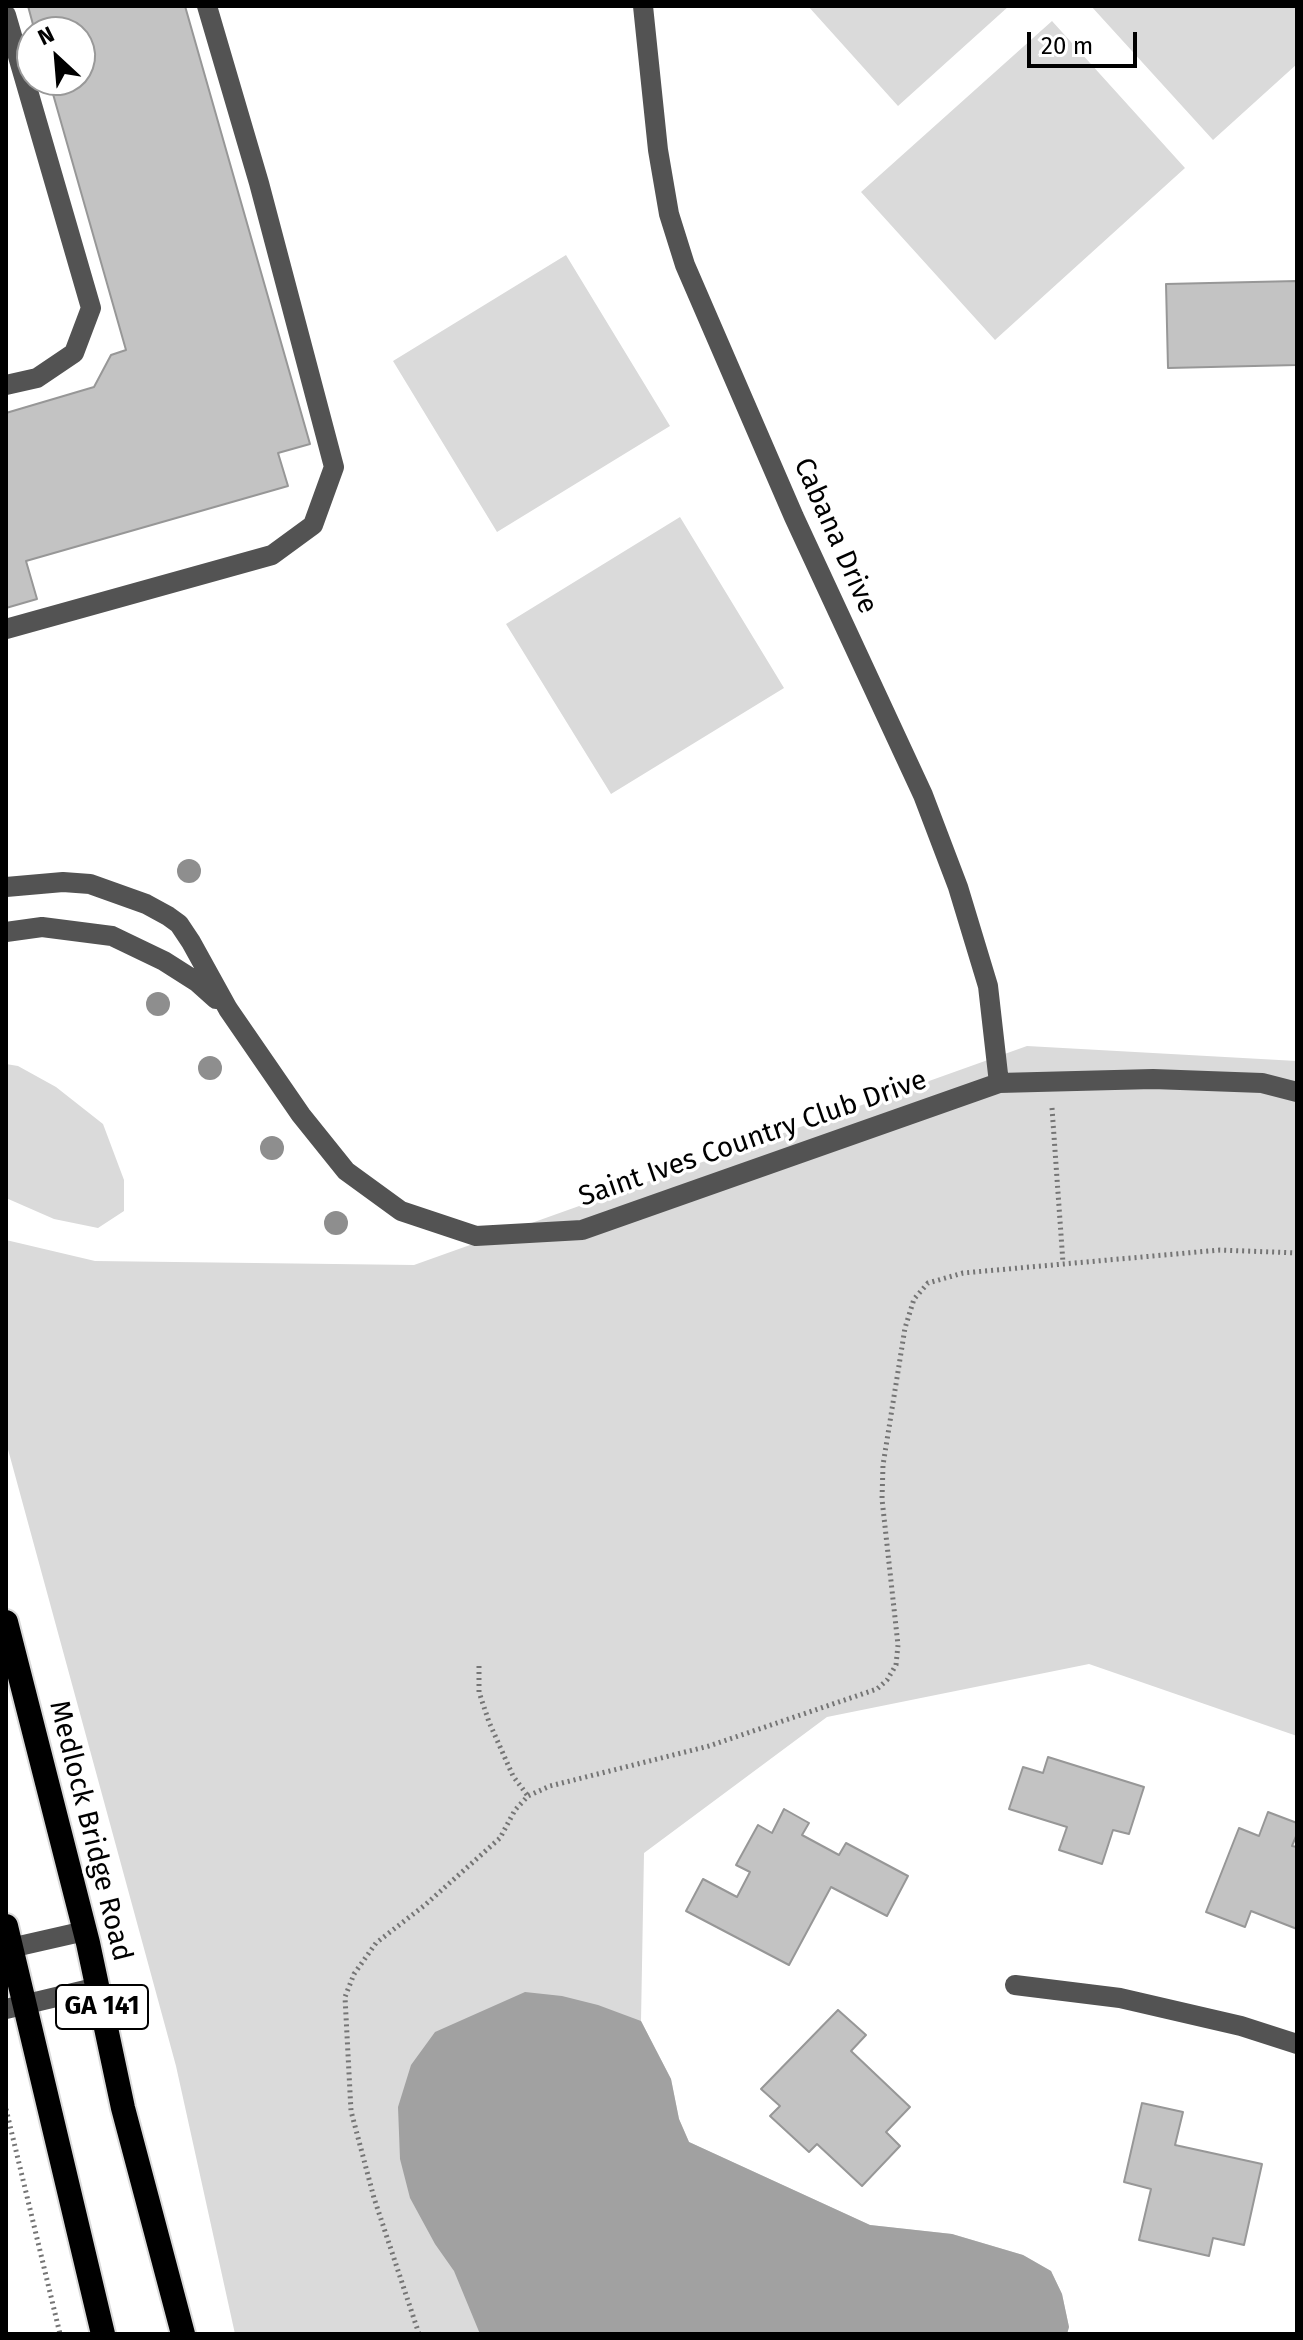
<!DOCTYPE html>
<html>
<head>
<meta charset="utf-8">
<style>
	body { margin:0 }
	#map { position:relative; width:1303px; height:2340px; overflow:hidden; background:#fff; font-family:"Fira Sans",sans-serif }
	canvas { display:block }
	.frame { position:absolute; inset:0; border:8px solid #000; pointer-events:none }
	.north { position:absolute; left:16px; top:16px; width:80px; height:80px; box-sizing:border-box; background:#fff; border:2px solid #999; border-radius:50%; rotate:334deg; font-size:22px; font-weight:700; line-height:32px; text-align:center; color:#000 }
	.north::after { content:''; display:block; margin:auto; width:28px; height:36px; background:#000; clip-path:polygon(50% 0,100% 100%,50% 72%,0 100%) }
	.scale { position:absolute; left:1027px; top:32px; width:110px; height:36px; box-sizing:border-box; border:4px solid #000; border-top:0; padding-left:10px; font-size:24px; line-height:28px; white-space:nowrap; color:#000; -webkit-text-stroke:6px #fff; paint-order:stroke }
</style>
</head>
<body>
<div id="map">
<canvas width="1303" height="2340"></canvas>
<div class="frame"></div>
<div class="north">N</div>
<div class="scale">20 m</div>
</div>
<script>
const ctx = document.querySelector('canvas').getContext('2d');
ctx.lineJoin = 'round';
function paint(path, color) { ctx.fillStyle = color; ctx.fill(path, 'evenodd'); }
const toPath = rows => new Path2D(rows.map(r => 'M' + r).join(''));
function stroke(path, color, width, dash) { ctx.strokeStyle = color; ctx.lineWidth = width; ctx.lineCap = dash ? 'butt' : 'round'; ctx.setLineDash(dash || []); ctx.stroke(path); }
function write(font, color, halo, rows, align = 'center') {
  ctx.font = font + ' "Fira Sans",sans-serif'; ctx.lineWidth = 7; ctx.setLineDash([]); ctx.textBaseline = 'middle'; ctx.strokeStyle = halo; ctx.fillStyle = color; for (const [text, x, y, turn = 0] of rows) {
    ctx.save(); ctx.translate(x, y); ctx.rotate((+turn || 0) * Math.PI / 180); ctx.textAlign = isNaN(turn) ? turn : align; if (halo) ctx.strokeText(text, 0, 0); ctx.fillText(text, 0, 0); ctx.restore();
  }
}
const green = toPath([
	[808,6,1009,6,898,106],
	[1091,6,1297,6,1297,64,1213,140],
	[1052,21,1185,168,995,340,861,192],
	[566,255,670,426,497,532,393,361],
	[680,517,784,688,611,794,506,624],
	[1027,1046,1297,1061,1297,1736,1089,1664,827,1717,644,1853,641,2021,671,2079,679,2119,689,2142,870,2225,952,2234,1023,2255,1051,2271,1062,2294,1069,2327,1067,2334,235,2334,176,2066,6,1442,6,1240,95,1261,414,1265],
	[6,1064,18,1066,56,1087,103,1124,124,1180,124,1211,98,1228,54,1219,6,1198]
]);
const water = toPath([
	[525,1992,562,1996,598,2005,641,2021,671,2079,679,2119,689,2142,870,2225,952,2234,1023,2255,1051,2271,1062,2294,1069,2327,1067,2334,480,2334,454,2271,435,2244,410,2198,400,2159,398,2107,411,2065,435,2032]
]);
const building = toPath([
	[28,6,185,6,310,444,278,453,288,486,26,561,37,599,6,608,6,413,94,387,111,355,126,350,49,80,80,80,80,32,35,32,28,6],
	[1297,281,1297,365,1168,368,1166,284,1297,281],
	[1048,1757,1144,1787,1129,1834,1113,1830,1102,1864,1059,1850,1067,1827,1009,1809,1023,1767,1043,1773,1048,1757],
	[784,1809,809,1823,802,1835,839,1855,846,1843,908,1876,887,1916,831,1887,789,1965,686,1911,703,1879,737,1897,750,1872,736,1865,758,1825,772,1833,784,1809],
	[1268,1812,1297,1823,1297,1834,1292,1846,1297,1847,1297,1929,1251,1911,1245,1927,1206,1912,1239,1828,1259,1836,1268,1812],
	[838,2010,866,2035,851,2051,910,2107,886,2132,900,2146,862,2186,817,2144,809,2152,770,2116,780,2106,761,2089,838,2010],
	[1142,2103,1183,2112,1175,2145,1262,2164,1244,2245,1213,2238,1209,2256,1139,2240,1151,2189,1124,2182,1142,2103]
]);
const path = toPath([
	[1052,1108,1063,1263],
	[479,1666,479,1692,489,1722,513,1776,528,1796],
	[132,2014,147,2011],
	[6,2109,60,2334],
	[419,2334,374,2198,351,2111,345,1997,354,1974,376,1943,425,1905,500,1838,515,1810,528,1796,550,1786,709,1746,877,1689,887,1680,896,1665,898,1645,882,1499,883,1465,905,1328,914,1299,928,1283,963,1273,1220,1250,1297,1253]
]);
const minor = toPath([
	[643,6,658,150,669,214,685,265,794,517,923,795,958,887,988,986,999,1083],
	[6,15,91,308,74,353,37,378,6,385],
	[6,629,272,555,313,525,334,467,259,183,207,6],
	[6,887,63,882,90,884,146,904,168,916,179,924,191,942,228,1009,301,1115,346,1171,401,1211,476,1236,582,1230,999,1083,1153,1079,1262,1083,1297,1092],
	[6,932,42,927,112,936,164,961,197,982,216,999],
	[6,1949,85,1931],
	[1015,1985,1120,1998,1241,2026,1297,2044],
	[6,2009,98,1987]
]);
const highway = toPath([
	[6,1622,88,1943,123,2108,183,2334],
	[6,1926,103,2334]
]);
const trees = [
	[189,871],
	[158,1004],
	[210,1068],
	[272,1148],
	[336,1223]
];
const shields = [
	[102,2007,92]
];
const shieldNames = [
	["GA 141",102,2007]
];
const streetNames = [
	["Cabana Drive",835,536,66],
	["Saint Ives Country Club Drive",753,1139,-19],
	["Medlock Bridge Road",90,1831,76]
];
paint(green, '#dadada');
paint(water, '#a1a1a1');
paint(building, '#c3c3c3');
stroke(building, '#979797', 2);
stroke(highway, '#dbdbdb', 28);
stroke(path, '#757575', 5, [2, 4]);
stroke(minor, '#535353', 20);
stroke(highway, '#000', 24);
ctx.fillStyle = '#8e8e8e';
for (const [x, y] of trees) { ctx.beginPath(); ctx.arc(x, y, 12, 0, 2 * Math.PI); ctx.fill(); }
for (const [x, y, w] of shields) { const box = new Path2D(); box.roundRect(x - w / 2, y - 22, w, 44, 6); ctx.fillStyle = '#fff'; ctx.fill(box); stroke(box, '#000', 2); }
write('bold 26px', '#000', null, shieldNames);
write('28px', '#000', '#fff', streetNames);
</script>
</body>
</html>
